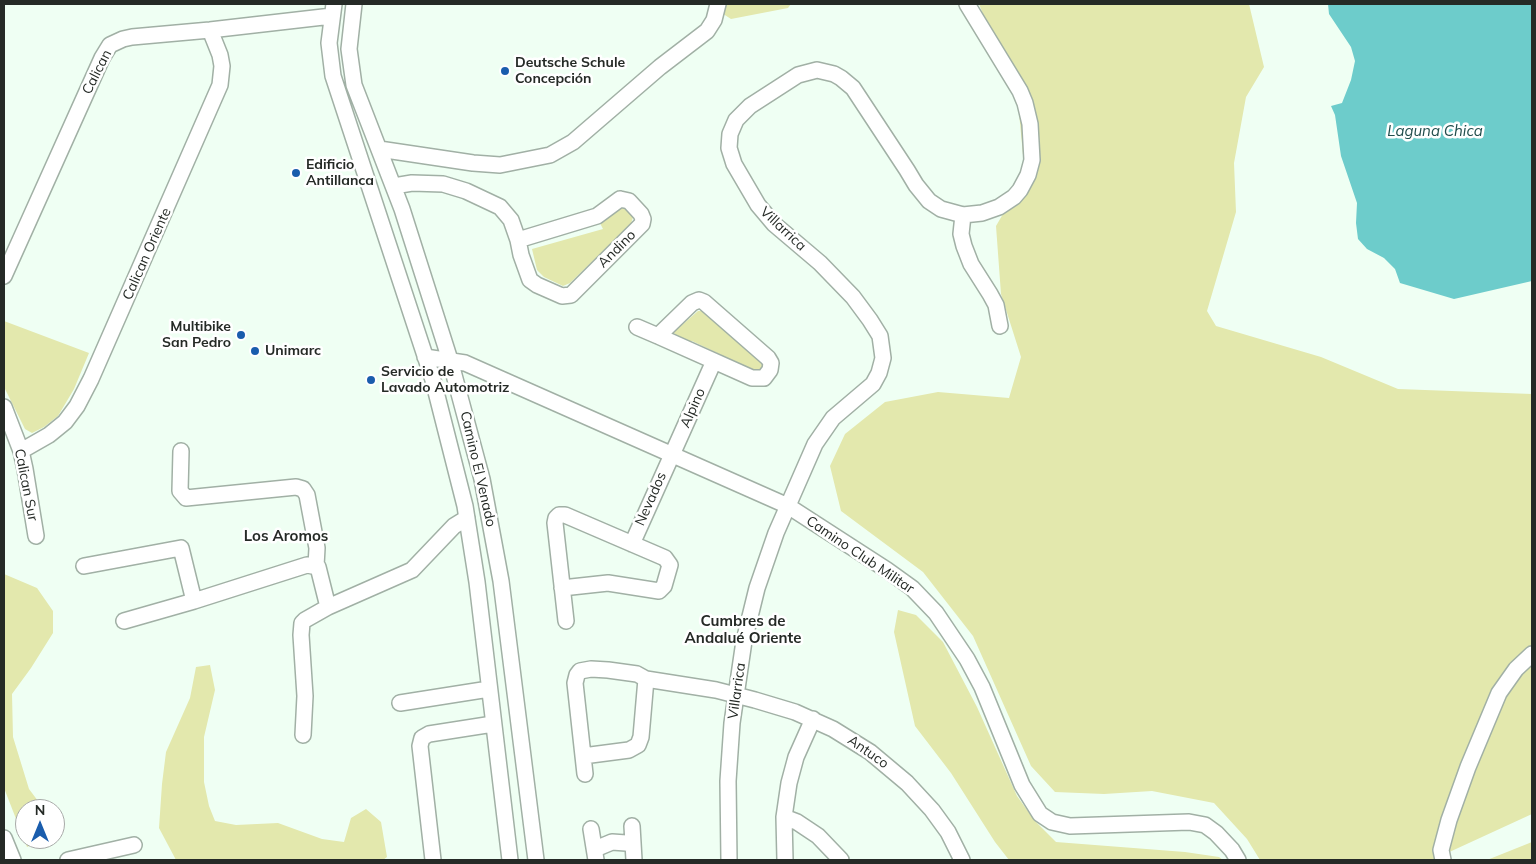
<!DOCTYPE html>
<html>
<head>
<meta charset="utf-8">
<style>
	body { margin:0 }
	#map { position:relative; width:1536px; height:864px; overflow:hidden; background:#effff3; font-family:Mulish,sans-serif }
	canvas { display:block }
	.frame { position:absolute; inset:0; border:5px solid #252a26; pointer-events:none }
	.north { position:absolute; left:15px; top:799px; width:50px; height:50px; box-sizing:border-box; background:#fff; border:1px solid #a8aaa8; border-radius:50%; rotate:0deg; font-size:14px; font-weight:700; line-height:20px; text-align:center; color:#252a26 }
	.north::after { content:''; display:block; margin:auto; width:18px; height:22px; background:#1a5dad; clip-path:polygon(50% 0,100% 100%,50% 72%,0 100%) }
</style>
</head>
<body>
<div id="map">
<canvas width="1536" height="864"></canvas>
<div class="frame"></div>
<div class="north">N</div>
</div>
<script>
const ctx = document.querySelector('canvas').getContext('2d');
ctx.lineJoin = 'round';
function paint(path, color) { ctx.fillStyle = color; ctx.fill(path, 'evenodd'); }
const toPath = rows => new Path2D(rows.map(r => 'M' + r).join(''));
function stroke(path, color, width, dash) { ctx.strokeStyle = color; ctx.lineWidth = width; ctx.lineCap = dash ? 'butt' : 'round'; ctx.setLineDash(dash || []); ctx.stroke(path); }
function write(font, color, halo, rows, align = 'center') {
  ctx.font = font + ' Mulish,sans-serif'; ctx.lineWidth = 5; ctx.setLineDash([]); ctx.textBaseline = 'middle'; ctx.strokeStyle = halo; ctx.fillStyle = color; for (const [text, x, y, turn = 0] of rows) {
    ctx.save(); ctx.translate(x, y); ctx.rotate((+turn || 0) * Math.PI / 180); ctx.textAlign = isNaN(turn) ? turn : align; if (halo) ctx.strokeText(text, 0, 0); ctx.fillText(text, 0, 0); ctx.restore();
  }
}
const green = toPath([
	[708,4,791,4,788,8,731,19],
	[979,4,1249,4,1264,67,1246,97,1234,163,1236,212,1207,311,1216,326,1321,357,1398,389,1532,394,1532,814,1432,860,1260,860,1247,839,1214,803,1152,791,1104,794,1055,792,1031,766,973,636,923,572,841,511,830,466,845,434,885,402,938,392,1009,398,1021,357,1001,294,996,226,1025,176,1018,102],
	[622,208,628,210,633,217,631,224,570,283,563,286,544,277,537,270,532,249,603,229,600,223],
	[698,311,703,311,758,358,763,367,760,372,740,369,740,364,692,341,688,345,675,336,674,332],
	[4,321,89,353,74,389,58,416,44,427,32,433,25,429,4,387],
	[4,574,37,588,53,611,53,633,31,668,12,694,13,737,29,789,44,809,25,809,25,839,45,839,27,847,4,788],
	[898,610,916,615,943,642,977,707,1017,796,1035,821,1056,842,1185,852,1219,857,1223,860,1009,860,995,842,951,773,915,726,894,632],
	[210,665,215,690,204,737,204,782,209,806,215,821,236,825,278,823,322,839,344,842,351,818,366,809,381,822,387,857,383,860,176,860,159,828,162,784,166,752,190,698,196,667],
	[1532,842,1532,860,1487,860]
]);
const water = toPath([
	[1328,4,1532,4,1532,281,1454,299,1400,283,1395,269,1384,258,1367,249,1358,239,1356,223,1357,203,1341,156,1335,115,1331,106,1342,103,1351,80,1355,61,1351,47,1329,14]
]);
const minor = toPath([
	[334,4,329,43,333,76,433,380,465,506,477,582,510,860],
	[354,4,349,49,354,85,402,209,450,360,482,479,501,581,536,860],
	[379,149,473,163,500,165,550,155,573,142,660,67,707,31,714,20,718,4],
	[394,186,412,183,443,184,466,191,500,207,511,220,518,240],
	[620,199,629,201,641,214,643,219,642,224,571,295,562,296,537,285,530,280,521,255,518,240,597,216,620,199],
	[963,215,961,234,964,246,971,264,990,294,996,305,1000,326],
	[4,276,102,58,110,45,123,39,132,37,210,30,332,16],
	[637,327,658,336,752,378,764,378,770,370,771,363,768,358,704,302,699,300,692,303,658,336],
	[425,357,465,363,788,506,887,570,912,588,936,613,967,659,982,687,1022,785,1040,814,1052,822,1070,826,1189,822,1205,825,1216,833,1232,850,1238,860],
	[4,407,21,451,25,469,36,536],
	[21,451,49,435,65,422,77,406,91,379,220,85,222,66,220,55,210,30],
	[181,451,180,491,186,498,296,487,303,489,307,495,317,548,316,566],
	[632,544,714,361],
	[84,566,181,548,194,601],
	[562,588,608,583,659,591,664,586,670,565,665,558,565,515,559,515,556,518,555,523,566,621],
	[124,621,194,601,307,565,318,567,328,607],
	[400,703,489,689],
	[303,735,305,696,301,635,302,623,305,620,328,607,412,570,454,526,467,518],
	[583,756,629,750,638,745,641,737,646,679],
	[585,774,575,683,577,675,580,671,591,669,608,670,637,674,646,679,716,690,755,700,795,712,833,729,870,752,907,783,932,810,948,832,962,860],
	[784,817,797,822,818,836,841,860],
	[632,826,634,860],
	[591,829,596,860],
	[4,838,13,860],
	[595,851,600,847,612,842,626,843,632,845],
	[68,860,134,845],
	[433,860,420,746,422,738,429,734,493,724],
	[729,860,728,781,732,723,744,641,757,588,776,533,815,444,833,418,873,384,879,373,883,358,880,336,870,320,853,297,820,263,774,224,758,205,734,164,729,148,730,134,736,120,750,106,798,75,817,70,834,74,841,78,853,88,907,170,916,185,929,201,941,209,963,215,982,213,999,207,1014,197,1020,190,1028,175,1032,160,1030,124,1025,103,1020,91,967,4],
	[785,860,784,817,789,783,796,757,813,719],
	[1443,860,1441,850,1449,820,1468,767,1499,693,1516,669,1532,654]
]);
const markers = [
	[505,71,5,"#1a5dad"],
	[296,173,5,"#1a5dad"],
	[241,335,5,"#1a5dad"],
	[255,351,5,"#1a5dad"],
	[371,380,5,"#1a5dad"]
];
const poiNames = [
	["Deutsche Schule",515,63],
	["Concepción",515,79],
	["Edificio",306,165],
	["Antillanca",306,181],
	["Multibike",231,327,"right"],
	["San Pedro",231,343,"right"],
	["Unimarc",265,351],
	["Servicio de",381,372],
	["Lavado Automotriz",381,388]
];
const streetNames = [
	["Calican",97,72,-63],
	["Villarrica",783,229,43],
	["Andino",617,249,-45],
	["Calican Oriente",147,254,-66],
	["Alpino",693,408,-66],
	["Camino El Venado",478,469,77],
	["Calican Sur",26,485,79],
	["Nevados",651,499,-66],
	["Camino Club Militar",860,555,34],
	["Villarrica",737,691,-82],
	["Antuco",868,752,35]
];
const waterNames = [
	["Laguna Chica",1435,131]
];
const neighbourhoodNames = [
	["Los Aromos",286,536],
	["Cumbres de",743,621],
	["Andalué Oriente",743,638]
];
paint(green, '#e3e8ad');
paint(water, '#6dcccb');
stroke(minor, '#a1b0a5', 18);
stroke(minor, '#fff', 15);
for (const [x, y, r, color] of markers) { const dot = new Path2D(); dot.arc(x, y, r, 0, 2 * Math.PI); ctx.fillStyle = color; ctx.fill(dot); stroke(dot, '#fff', 2); }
write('bold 14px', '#252a26', '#fff', poiNames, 'left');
write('14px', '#252a26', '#fff', streetNames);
write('italic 15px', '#214d4c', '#fff', waterNames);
write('bold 15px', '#252a26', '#fff', neighbourhoodNames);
</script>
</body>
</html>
